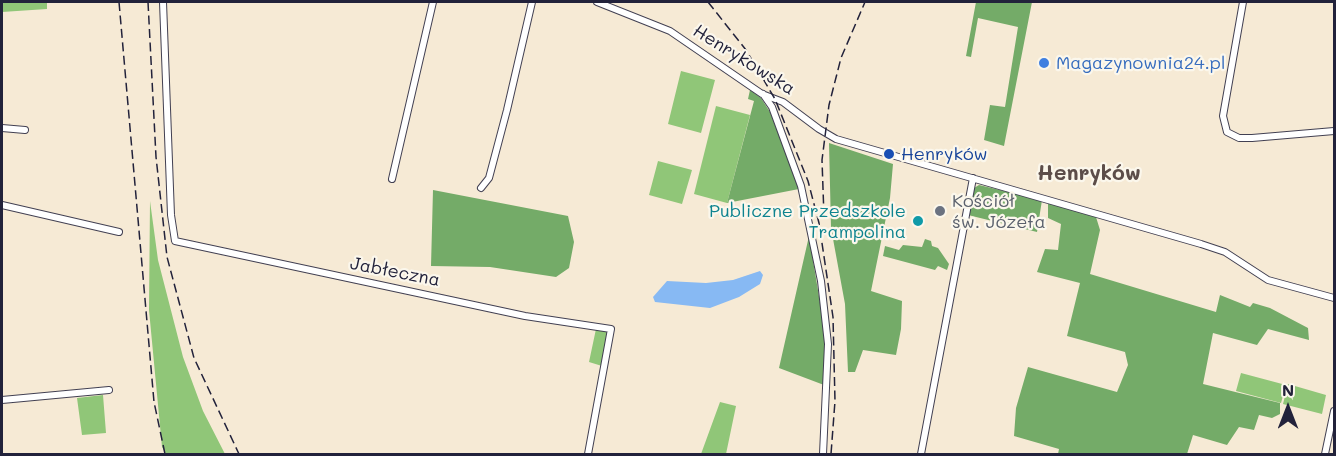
<!DOCTYPE html>
<html>
<head>
<meta charset="utf-8">
<style>
	body { margin:0 }
	#map { position:relative; width:1336px; height:456px; overflow:hidden; background:#f6ead5; font-family:Mali,sans-serif }
	canvas { display:block }
	.frame { position:absolute; inset:0; border:3px solid #22223b; pointer-events:none }
	.north { position:absolute; left:1258px; top:378px; width:60px; height:60px; -webkit-text-stroke:4px #fbf7ec; paint-order:stroke; rotate:0deg; font-size:16px; font-weight:700; line-height:24px; text-align:center; color:#22223b }
	.north::after { content:''; display:block; margin:auto; width:21px; height:27px; background:#22223b; clip-path:polygon(50% 0,100% 100%,50% 72%,0 100%) }
</style>
</head>
<body>
<div id="map">
<canvas width="1336" height="456"></canvas>
<div class="frame"></div>
<div class="north">N</div>
</div>
<script>
const ctx = document.querySelector('canvas').getContext('2d');
ctx.lineJoin = 'round';
function paint(path, color) { ctx.fillStyle = color; ctx.fill(path, 'evenodd'); }
const toPath = rows => new Path2D(rows.map(r => 'M' + r).join(''));
function stroke(path, color, width, dash) { ctx.strokeStyle = color; ctx.lineWidth = width; ctx.lineCap = dash ? 'butt' : 'round'; ctx.setLineDash(dash || []); ctx.stroke(path); }
function write(font, color, halo, rows, align = 'center') {
  ctx.font = font + ' Mali,sans-serif'; ctx.lineWidth = 4.5; ctx.setLineDash([]); ctx.textBaseline = 'middle'; ctx.strokeStyle = halo; ctx.fillStyle = color; for (const [text, x, y, turn = 0] of rows) {
    ctx.save(); ctx.translate(x, y); ctx.rotate((+turn || 0) * Math.PI / 180); ctx.textAlign = isNaN(turn) ? turn : align; if (halo) ctx.strokeText(text, 0, 0); ctx.fillText(text, 0, 0); ctx.restore();
  }
}
const green = toPath([
	[2,2,47,2,47,9,2,12],
	[681,71,715,80,701,133,668,124],
	[716,106,750,115,727,203,694,194],
	[658,161,692,170,682,204,649,195],
	[150,201,158,260,183,357,203,411,225,454,166,454,162,447,149,310],
	[596,329,608,332,602,366,589,362],
	[1241,373,1286,385,1281,403,1236,391],
	[1288,384,1326,395,1322,414,1283,404],
	[103,395,106,433,82,435,77,398],
	[720,402,736,406,726,454,701,454]
]);
const forest = toPath([
	[976,2,1032,2,1004,146,984,140,990,105,1005,107,1018,27,978,18,971,57,966,56],
	[750,90,761,98,770,112,799,189,727,203,754,101,748,99],
	[829,143,893,164,890,198,871,291,902,301,901,329,896,355,863,350,855,372,848,372,845,304,831,228],
	[979,185,1042,200,1037,232,968,215,974,188],
	[433,190,568,216,574,242,569,268,556,277,490,267,431,266],
	[1048,202,1096,217,1100,230,1090,274,1216,312,1220,295,1250,307,1253,303,1270,308,1308,328,1309,340,1268,329,1257,345,1213,333,1203,384,1280,403,1280,414,1272,418,1259,415,1254,430,1239,427,1227,445,1193,435,1187,454,1058,454,1059,449,1014,436,1016,408,1028,367,1117,392,1128,365,1125,352,1067,336,1080,283,1037,272,1045,249,1058,250,1061,224,1048,218],
	[809,236,826,339,824,385,779,368],
	[925,239,931,241,932,246,938,248,949,264,947,270,938,266,935,270,883,256,885,246,899,250,903,245,922,247]
]);
const water = toPath([
	[760,271,763,275,760,284,739,297,710,308,655,302,653,297,667,281,706,283,733,280]
]);
const street = toPath([
	[163,2,171,215,175,241,525,316,611,329,588,454],
	[597,2,670,31,762,94,783,102,819,129,836,139,1201,244,1225,252,1268,280,1334,298],
	[1243,2,1223,116,1227,132,1239,138,1252,138,1334,131],
	[763,94,772,107,801,186,821,281,828,344,823,454],
	[2,128,25,130],
	[392,179,433,2],
	[481,188,489,178,507,110,532,2],
	[2,205,119,232],
	[2,400,109,390],
	[921,454,973,178],
	[1325,454,1334,411]
]);
const rail = toPath([
	[119,2,154,402,165,454],
	[148,2,156,157,167,257,194,358,239,454],
	[708,2,746,50,775,99,808,181,819,223,833,317,835,401,831,454],
	[824,217,822,160,829,105,841,58,865,2]
]);
const markers = [
	[1044,63,6,"#3f7fe0"],
	[889,154,6,"#1a4fb4"],
	[940,211,6,"#6b7280"],
	[918,221,6,"#0f9aa8"]
];
const streetNames = [
	["Henrykowska",744,60,32],
	["Jabłeczna",395,272,11]
];
const shopNames = [
	["Magazynownia24.pl",1056,63]
];
const transitNames = [
	["Henryków",901,154]
];
const worshipNames = [
	["Kościół",952,201],
	["św. Józefa",952,222]
];
const cultureNames = [
	["Publiczne Przedszkole",906,211],
	["Trampolina",906,232]
];
const quarterNames = [
	["Henryków",1089,174]
];
paint(green, '#90c678');
paint(forest, '#74ab68');
paint(water, '#87b9f3');
stroke(street, '#424052', 8);
stroke(street, '#fff', 6);
stroke(rail, '#22223b', 1.5, [9, 4.5]);
for (const [x, y, r, color] of markers) { const dot = new Path2D(); dot.arc(x, y, r, 0, 2 * Math.PI); ctx.fillStyle = color; ctx.fill(dot); stroke(dot, '#fbf7ec', 2); }
write('18px', '#22223b', '#fbf7ec', streetNames);
write('18px', '#366cbe', '#fbf7ec', shopNames, 'left');
write('18px', '#164399', '#fbf7ec', transitNames, 'left');
write('18px', '#5b616d', '#fbf7ec', worshipNames, 'left');
write('18px', '#0d838f', '#fbf7ec', cultureNames, 'right');
write('bold 21px', '#5c4d49', '#fbf7ec', quarterNames);
</script>
</body>
</html>
